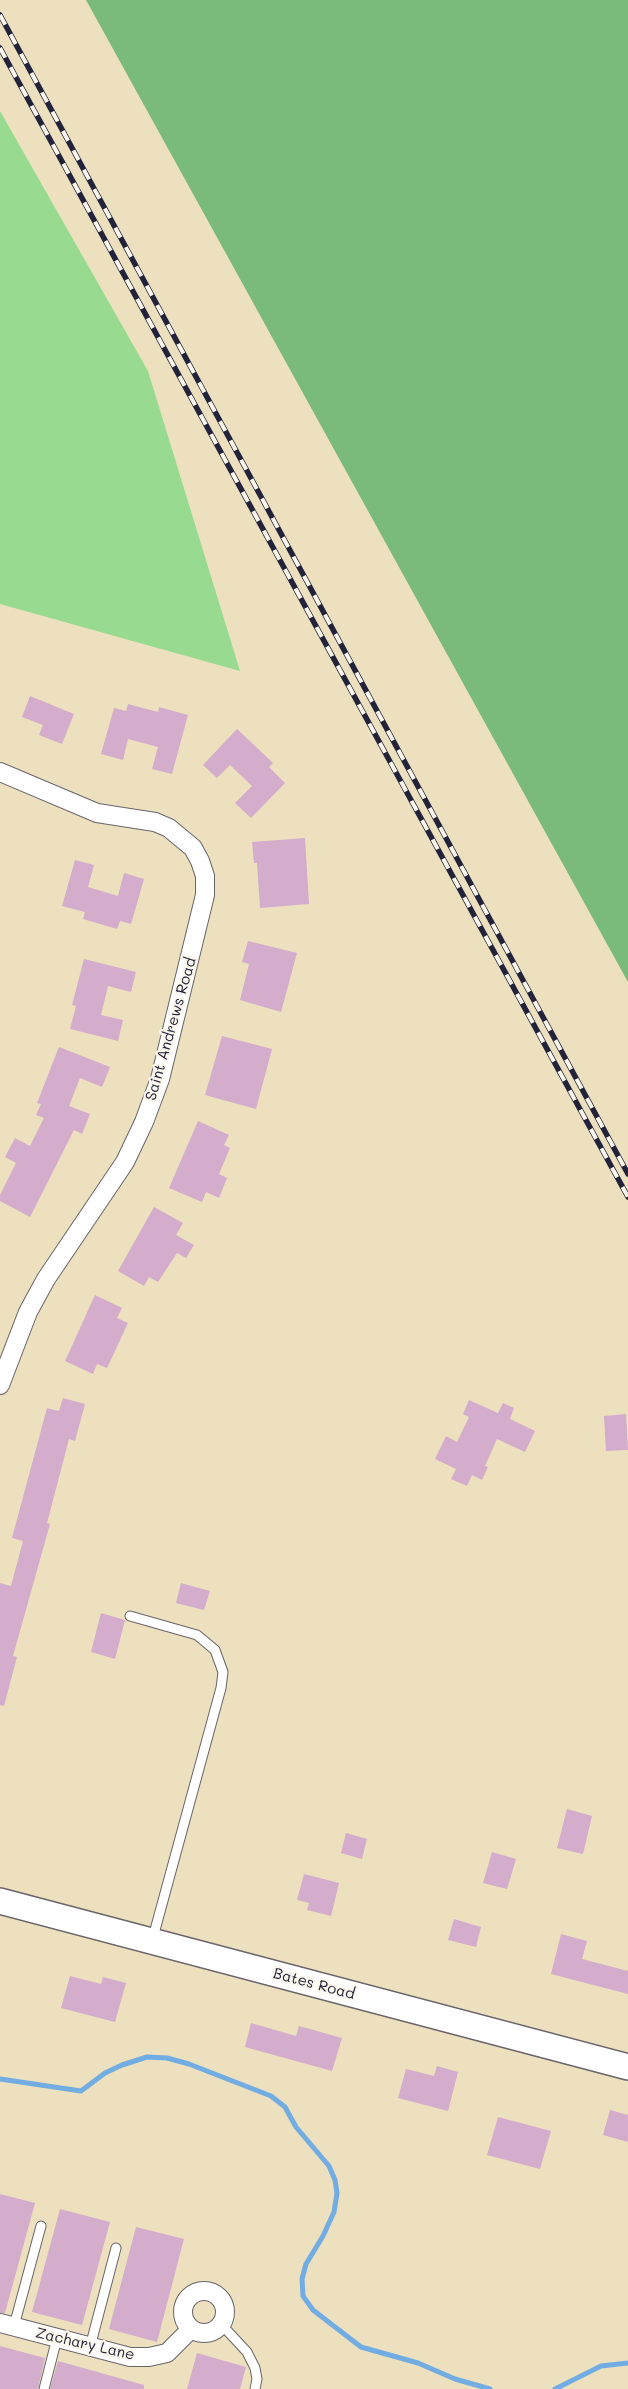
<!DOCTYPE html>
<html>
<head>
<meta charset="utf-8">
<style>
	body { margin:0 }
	canvas { display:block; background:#ece0be }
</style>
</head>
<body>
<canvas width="628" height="2389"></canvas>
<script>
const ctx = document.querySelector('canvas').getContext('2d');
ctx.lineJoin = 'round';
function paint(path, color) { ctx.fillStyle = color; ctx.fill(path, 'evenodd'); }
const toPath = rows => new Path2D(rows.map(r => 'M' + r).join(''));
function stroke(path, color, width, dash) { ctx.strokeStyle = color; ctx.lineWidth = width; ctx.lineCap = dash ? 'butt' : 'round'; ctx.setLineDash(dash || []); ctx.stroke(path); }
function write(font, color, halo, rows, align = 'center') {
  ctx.font = font + ' Mali,sans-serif'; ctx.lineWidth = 4.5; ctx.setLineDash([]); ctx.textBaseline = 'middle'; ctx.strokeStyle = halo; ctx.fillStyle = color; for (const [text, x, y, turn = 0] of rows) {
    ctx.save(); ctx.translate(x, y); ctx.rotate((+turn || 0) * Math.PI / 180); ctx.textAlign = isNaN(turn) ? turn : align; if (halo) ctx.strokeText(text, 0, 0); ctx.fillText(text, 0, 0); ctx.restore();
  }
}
const green = toPath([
	[0,111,148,371,240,671,0,604]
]);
const forest = toPath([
	[86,0,628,0,628,982]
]);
const stream = toPath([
	[0,2079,81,2091,105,2073,122,2065,147,2057,167,2058,189,2064,271,2096,285,2107,296,2127,329,2166,335,2180,337,2193,334,2212,323,2236,306,2264,302,2279,303,2296,313,2310,361,2347,418,2363,455,2379,490,2389],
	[555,2389,601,2366,628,2363]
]);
const building = toPath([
	[30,696,74,714,62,744,39,735,43,725,22,717],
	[128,704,158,712,159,707,188,715,172,774,152,769,158,747,128,739,123,760,101,754,114,708,126,711],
	[237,729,273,763,269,767,285,783,251,818,235,803,252,786,230,765,217,778,203,765],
	[305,838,309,904,260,908,257,863,254,863,252,842],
	[75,860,94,865,88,887,118,896,124,873,144,879,131,924,120,921,117,929,83,919,85,912,62,906],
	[248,941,297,953,281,1012,240,1000,249,964,242,962],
	[84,959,136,972,131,992,108,986,101,1015,123,1020,118,1041,70,1029,76,1006,72,1005],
	[222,1036,272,1049,256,1109,205,1095],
	[59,1047,110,1067,102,1087,80,1078,69,1106,90,1114,82,1134,74,1130,30,1217,0,1201,0,1195,16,1163,5,1157,15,1138,30,1146,44,1118,36,1115,41,1104,37,1103],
	[198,1121,229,1135,224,1145,230,1148,219,1174,227,1178,219,1198,206,1192,202,1202,169,1188],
	[154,1207,183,1223,176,1235,194,1245,186,1258,177,1253,158,1282,149,1277,144,1286,118,1271],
	[95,1295,122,1308,117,1318,128,1323,107,1368,97,1364,93,1374,65,1361],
	[63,1398,85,1404,75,1441,69,1439,47,1523,50,1524,13,1656,17,1657,4,1706,0,1705,0,1583,11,1586,23,1541,12,1538,47,1408,59,1411],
	[469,1400,498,1413,503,1403,514,1408,510,1419,535,1431,525,1452,497,1439,485,1466,488,1467,482,1480,472,1475,467,1486,451,1479,456,1469,435,1459,446,1436,457,1442,469,1417,463,1414],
	[626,1414,628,1450,606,1451,604,1416],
	[181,1583,210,1591,204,1610,176,1603],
	[101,1613,125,1620,115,1659,91,1652],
	[567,1809,592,1816,583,1854,557,1848],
	[346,1833,367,1839,362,1859,341,1853],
	[492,1852,516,1859,507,1889,483,1883],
	[304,1874,339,1883,331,1916,307,1910,309,1903,297,1900],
	[454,1919,481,1927,476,1947,448,1940],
	[561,1934,587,1941,582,1959,628,1971,628,1994,551,1974],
	[70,1976,101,1984,103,1977,126,1983,115,2022,61,2008],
	[251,2023,296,2036,299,2026,342,2038,332,2071,245,2047],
	[437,2066,458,2072,448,2111,398,2098,406,2069,434,2076],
	[610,2110,628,2115,628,2142,603,2135],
	[498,2117,551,2131,540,2169,487,2155],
	[0,2194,35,2203,5,2313,0,2313],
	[60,2209,110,2222,82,2325,32,2312],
	[136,2227,184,2239,157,2342,109,2329],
	[0,2346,45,2358,38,2389,0,2389],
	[197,2353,246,2367,240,2389,187,2389],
	[58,2361,144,2385,144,2389,50,2389]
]);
const lane = toPath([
	[130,1616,197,1635,215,1650,223,1672,221,1688,152,1941],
	[221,2324,247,2352,255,2368,257,2379,255,2389],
	[14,2326,41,2226],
	[90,2347,116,2248],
	[44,2389,57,2338]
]);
const street = toPath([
	[0,772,97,813,155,822,169,828,193,848,200,861,205,876,205,895,160,1079,144,1122,125,1162,46,1279,28,1312,0,1385],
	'183 2312a21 21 0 1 1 42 0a21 21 0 1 1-42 0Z',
	[0,2323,130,2357,149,2357,167,2353,191,2329]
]);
const secondary = toPath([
	[0,1901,628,2067]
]);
const rail = toPath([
	[0,15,628,1174],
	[0,48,628,1197]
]);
const streetNames = [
	["Saint Andrews Road",171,1029,-74],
	["Bates Road",314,1984,15],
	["Zachary Lane",85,2344,13]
];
paint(green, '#99da91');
paint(forest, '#7aba7b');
stroke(stream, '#71ace2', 5);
paint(building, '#d4accc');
stroke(lane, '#696469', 11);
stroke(street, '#696469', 20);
stroke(secondary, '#696469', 28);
stroke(lane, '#fff', 9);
stroke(street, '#fff', 18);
stroke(secondary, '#fff', 25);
stroke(rail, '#22223b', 5.5);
stroke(rail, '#fbf7ec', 4, [11]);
write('15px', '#22223b', '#fbf7ec', streetNames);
</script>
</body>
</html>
